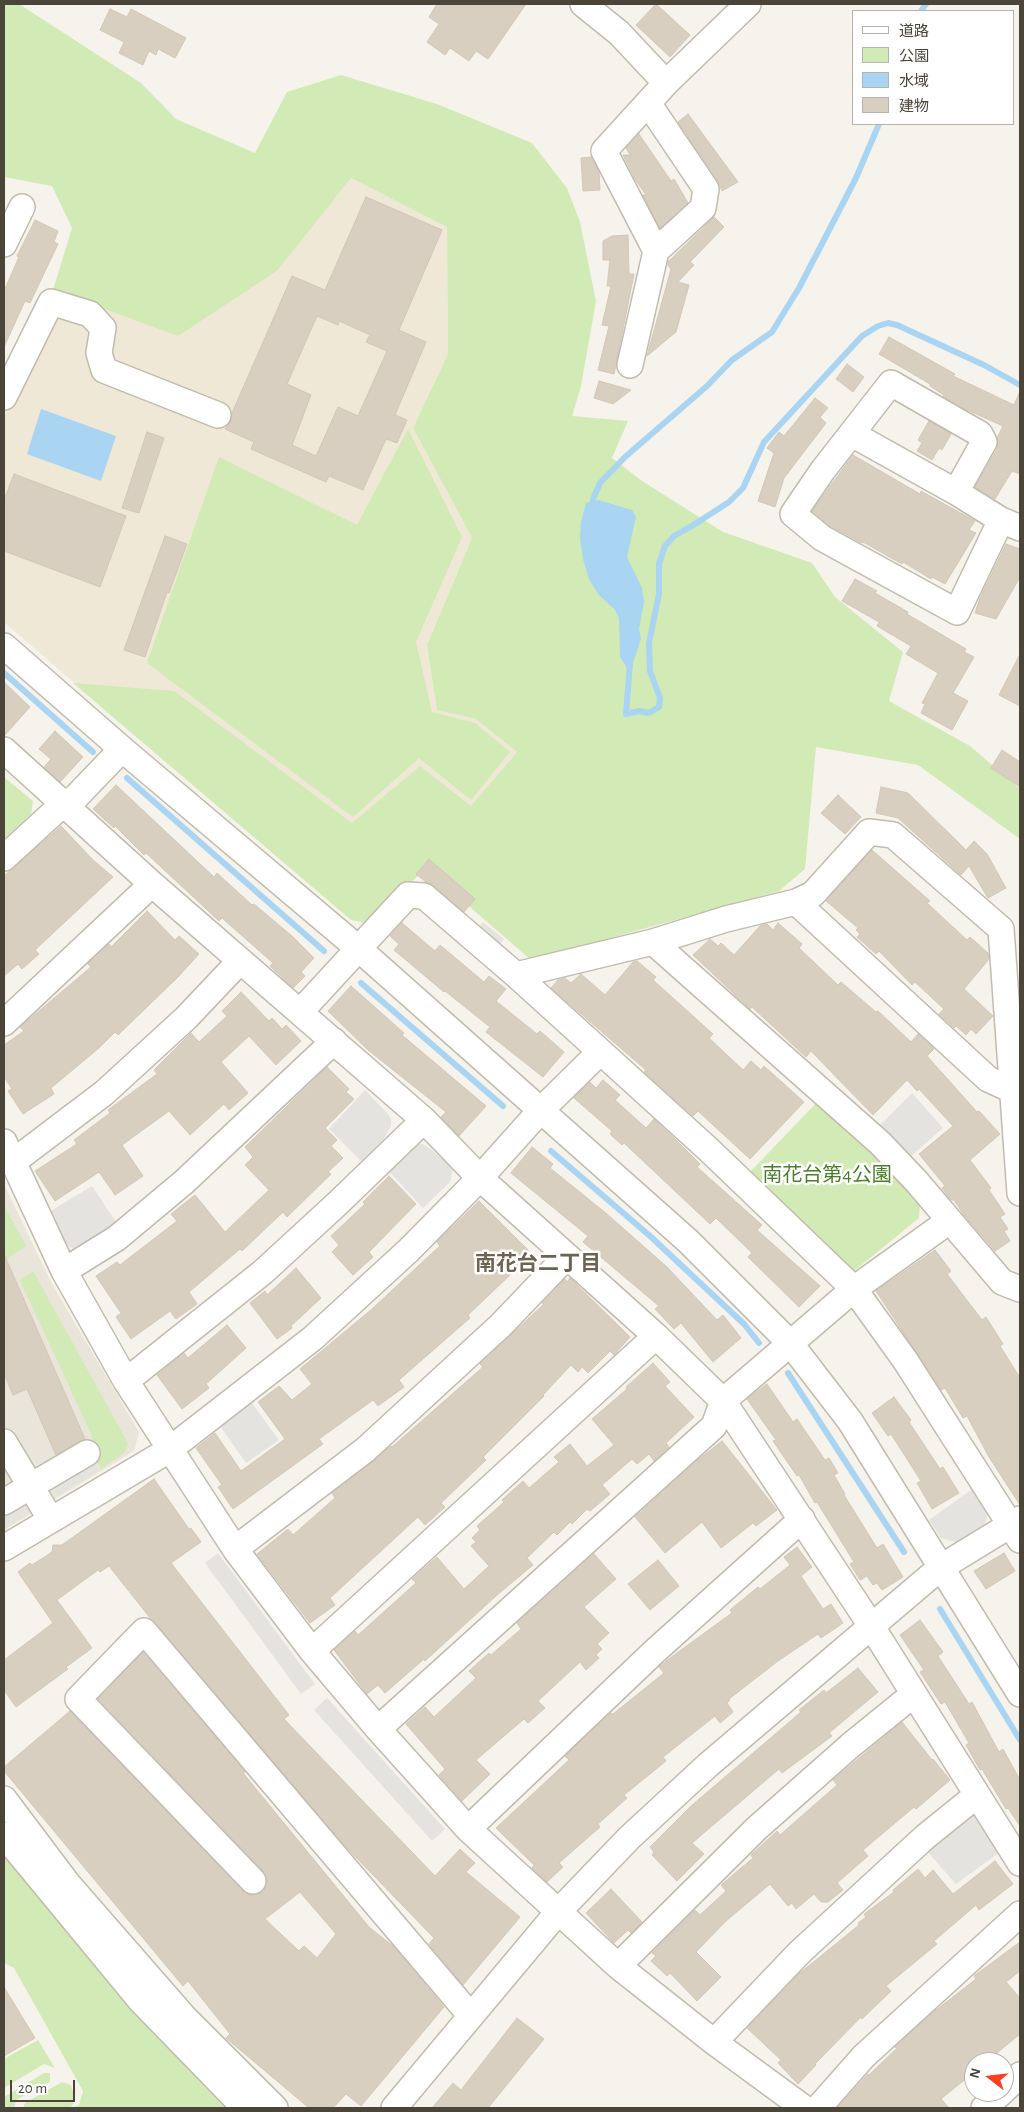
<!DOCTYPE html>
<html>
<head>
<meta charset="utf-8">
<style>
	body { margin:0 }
	#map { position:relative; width:1024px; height:2112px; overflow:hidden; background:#f6f3ec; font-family:"Alegreya Sans","Noto Sans JP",sans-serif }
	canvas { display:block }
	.frame { position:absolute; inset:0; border:5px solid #4b4439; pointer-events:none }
	.legend { position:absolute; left:852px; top:10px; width:162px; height:115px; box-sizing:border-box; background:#fff; border:1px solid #b7b4b0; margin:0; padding:6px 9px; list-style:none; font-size:15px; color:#4b4439 }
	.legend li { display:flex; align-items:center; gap:10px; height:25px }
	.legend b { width:25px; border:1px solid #b7b4b0 }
	.north { position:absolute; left:964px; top:2052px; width:50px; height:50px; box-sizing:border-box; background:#fff; border:1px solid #b7b4b0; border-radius:50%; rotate:286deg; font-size:14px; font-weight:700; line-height:20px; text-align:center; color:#4b4439 }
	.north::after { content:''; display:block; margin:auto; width:18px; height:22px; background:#fc3f1d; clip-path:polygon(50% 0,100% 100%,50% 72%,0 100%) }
	.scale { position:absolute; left:10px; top:2080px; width:65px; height:22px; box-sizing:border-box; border:2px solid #4b4439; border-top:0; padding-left:6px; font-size:15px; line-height:18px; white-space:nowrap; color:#4b4439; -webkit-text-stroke:4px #fff; paint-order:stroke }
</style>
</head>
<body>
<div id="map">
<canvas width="1024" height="2112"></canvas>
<div class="frame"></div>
<ul class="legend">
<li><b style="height:6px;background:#fff"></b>道路</li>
<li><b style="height:14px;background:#d2eab5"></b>公園</li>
<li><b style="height:14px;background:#a9d4f2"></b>水域</li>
<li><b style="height:14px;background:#d8cfc1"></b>建物</li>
</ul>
<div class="north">N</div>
<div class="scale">20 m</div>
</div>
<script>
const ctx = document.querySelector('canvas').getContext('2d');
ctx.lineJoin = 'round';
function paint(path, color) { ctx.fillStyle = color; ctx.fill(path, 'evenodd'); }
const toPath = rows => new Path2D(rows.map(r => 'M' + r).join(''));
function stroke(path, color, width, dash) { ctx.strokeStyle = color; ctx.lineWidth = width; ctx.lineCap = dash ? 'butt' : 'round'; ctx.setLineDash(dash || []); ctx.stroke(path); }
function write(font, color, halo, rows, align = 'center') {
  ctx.font = font + ' "Alegreya Sans","Noto Sans JP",sans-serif'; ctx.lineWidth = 5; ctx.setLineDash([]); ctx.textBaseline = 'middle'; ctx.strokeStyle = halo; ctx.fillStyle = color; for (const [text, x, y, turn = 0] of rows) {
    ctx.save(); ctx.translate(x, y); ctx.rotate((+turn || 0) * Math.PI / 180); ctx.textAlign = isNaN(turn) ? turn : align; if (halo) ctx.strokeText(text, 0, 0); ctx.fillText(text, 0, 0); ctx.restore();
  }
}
const residential = toPath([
	[4,1184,51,1282,139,1432,134,1451,4,1530]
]);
const education = toPath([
	[351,178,447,227,448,354,413,428,472,538,427,645,437,710,476,719,517,752,471,807,365,923,163,760,4,622,4,417,64,294,278,270]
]);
const green = toPath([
	[4,4,19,4,141,83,176,119,255,153,287,92,341,75,437,104,532,143,567,188,580,222,596,301,581,386,572,416,628,421,612,458,642,481,723,532,812,563,835,597,903,652,889,701,970,746,1020,789,1020,839,918,765,816,747,805,869,779,891,531,960,426,869,365,923,351,920,73,683,174,691,352,823,420,766,471,806,517,752,476,719,437,710,427,645,472,538,413,428,448,354,447,227,351,178,278,270,178,336,53,290,72,228,52,186,4,177],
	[408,429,462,537,416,642,432,712,475,723,510,752,471,800,419,758,353,817,147,663,219,457,357,525],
	[4,777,33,801,31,814,4,839],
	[821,1098,920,1203,919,1218,854,1271,843,1272,748,1174],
	[4,1206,26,1246,4,1261],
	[33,1271,128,1443,125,1452,101,1469,94,1457,92,1436,20,1280],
	[4,1856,63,1926,229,2108,73,2108,79,2105,83,2091,14,1968,4,1963],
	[38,2040,55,2068,44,2064,4,2088,4,2059],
	[44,2073,50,2073,50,2082,16,2100,14,2108,4,2108,4,2097],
	[62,2082,71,2085,75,2099,72,2106,68,2108,23,2108,25,2103]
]);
const parking = toPath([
	[483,922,504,939,494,951,474,934],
	[365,1090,388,1114,391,1119,391,1126,383,1140,361,1161,329,1129],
	[912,1093,943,1128,909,1158,879,1126],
	[416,1144,423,1144,429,1148,453,1168,450,1182,423,1208,387,1169],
	[92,1186,118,1225,78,1250,73,1249,67,1245,49,1212],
	[251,1402,279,1440,246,1463,220,1426],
	[92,1458,99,1470,57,1496,50,1482],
	[974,1488,987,1513,987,1518,982,1529,959,1543,941,1538,929,1520],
	[29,1496,36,1509,4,1528,4,1511],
	[218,1553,315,1684,301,1694,205,1563],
	[327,1698,445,1829,432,1841,314,1710],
	[967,1815,974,1815,979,1818,1000,1852,956,1884,925,1849]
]);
const water = toPath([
	[41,409,116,436,101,481,27,454],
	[598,500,632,510,636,517,627,557,642,588,644,602,639,629,641,639,631,669,628,670,620,657,619,618,615,610,598,594,589,579,583,559,580,538,581,522,586,503]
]);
const stream = toPath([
	[921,11,926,4],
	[592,508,593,499,600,483,625,457,707,386,732,360,772,332,799,288,826,236,856,178,879,124],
	[630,663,626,714,639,711,649,713,659,707,660,698,650,671,649,643,659,594,659,564,665,546,674,536,692,526,729,502,743,488,764,442,862,336,878,326,888,323,897,325,984,365,1020,385],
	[4,673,93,752],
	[127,778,324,951],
	[361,983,503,1106],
	[551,1151,650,1236,744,1324,759,1343],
	[788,1373,904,1552],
	[940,1609,1020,1740]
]);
const building = toPath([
	[437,4,526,4,488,59,476,51,469,61,450,48,445,55,427,42,439,24,429,17,437,4],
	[656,4,690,35,670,57,636,25,656,4],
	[110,9,127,17,131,9,186,38,175,58,158,49,156,55,149,51,143,65,119,53,124,42,100,30,110,9],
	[688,114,738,182,722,191,718,181,678,122,688,114],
	[639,134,671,181,674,179,688,203,660,228,643,195,646,195,635,179,623,155,630,155,626,148,639,134],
	[591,157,599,172,600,190,583,191,581,158,591,157],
	[366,197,442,230,399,330,426,342,395,415,407,420,397,443,386,439,363,490,329,476,326,482,251,449,254,442,225,429,231,421,232,413,292,276,325,290,366,197],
	[317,316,338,325,339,321,370,335,366,342,387,351,358,416,338,407,316,456,292,445,311,395,287,384,317,316],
	[714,217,724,227,690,262,694,265,678,282,689,285,676,332,647,356,671,269,668,265,668,262,714,217],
	[35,220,58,231,54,242,58,244,30,303,25,301,4,347,4,291,19,257,17,256,35,220],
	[628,235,629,274,634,274,614,374,598,370,609,326,602,325,611,286,607,286,610,260,603,260,603,241,612,236,628,235],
	[889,337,955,374,953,376,1014,405,1020,391,1020,474,1012,471,995,499,975,487,997,449,997,438,1003,426,965,409,943,396,944,395,930,386,930,384,879,354,889,337],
	[847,364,864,377,853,392,836,379,847,364],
	[599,381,631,390,613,404,594,398,599,381],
	[815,398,828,408,820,417,826,423,784,478,775,507,758,501,774,453,767,448,779,432,784,436,815,398],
	[929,421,951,434,942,450,939,448,932,460,917,451,922,443,918,440,929,421],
	[147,432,164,438,139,513,122,508,147,432],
	[853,455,920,494,921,491,975,521,969,530,976,533,945,584,932,577,931,579,903,562,902,564,863,542,862,543,830,526,812,511,853,455],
	[14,474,126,516,100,587,4,551,4,500,14,474],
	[165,536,187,544,169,593,167,592,145,657,124,650,165,536],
	[1006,544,1020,549,1020,577,996,619,975,613,980,598,1006,544],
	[855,579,877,591,875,593,908,612,907,614,966,649,964,652,974,657,953,693,968,701,952,730,921,713,925,704,922,703,938,673,906,654,911,646,877,626,879,622,842,601,855,579],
	[1020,654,1020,706,999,695,1020,654],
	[4,682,30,707,4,736,4,682],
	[55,731,83,757,60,782,44,767,51,759,39,749,55,731],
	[1002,750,1020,762,1020,787,991,768,1002,750],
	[116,785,214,877,217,873,252,905,254,904,292,936,314,958,301,972,305,976,293,988,270,966,273,963,222,918,219,921,146,853,144,855,115,826,114,828,93,809,116,785],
	[881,787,908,793,966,850,974,841,987,854,1006,888,988,898,969,866,961,875,898,818,876,813,881,787],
	[838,795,861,817,845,834,821,813,838,795],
	[61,826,93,860,113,877,35,950,39,954,22,969,18,964,4,976,4,876,61,826],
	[872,850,930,901,927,903,967,940,970,937,988,953,989,959,964,989,993,1016,976,1034,971,1029,966,1035,956,1026,954,1028,939,1014,944,1009,915,982,912,985,879,951,876,954,857,937,860,934,856,930,858,928,826,901,872,850],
	[429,859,475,899,464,912,433,885,426,882,416,874,429,859],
	[147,911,175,940,179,936,199,954,178,977,118,1035,115,1032,99,1048,51,1088,54,1094,23,1114,8,1091,12,1089,4,1077,4,1045,24,1031,20,1027,91,967,88,964,109,944,111,947,147,911],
	[402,923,435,951,440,945,484,982,489,976,506,989,496,1001,537,1034,540,1031,564,1052,543,1077,486,1032,490,1027,445,991,444,992,394,950,399,944,390,936,402,923],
	[778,923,802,944,799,948,838,985,841,982,876,1012,878,1011,911,1042,918,1034,934,1049,927,1056,977,1112,979,1111,1000,1134,970,1160,991,1188,989,1190,1005,1214,1000,1217,1008,1229,1004,1231,1010,1241,995,1251,964,1215,954,1200,951,1200,942,1188,945,1186,919,1154,953,1126,919,1089,917,1091,907,1080,873,1115,811,1051,806,1057,752,1007,750,1009,693,955,710,939,718,946,721,943,734,955,760,926,767,924,773,930,778,923],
	[637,961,656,977,653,980,713,1034,709,1038,743,1070,751,1061,761,1070,764,1066,804,1102,750,1159,698,1111,693,1116,644,1072,646,1070,551,988,558,980,565,978,571,983,581,974,605,995,633,962,637,961],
	[351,986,404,1033,402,1035,486,1106,459,1136,441,1117,446,1112,368,1050,328,1011,351,986],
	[241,992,269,1021,272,1018,282,1029,286,1025,301,1041,276,1065,249,1036,221,1062,248,1093,229,1110,224,1104,190,1135,169,1111,122,1145,143,1176,115,1195,99,1172,55,1201,35,1171,77,1144,74,1140,110,1113,108,1110,157,1074,154,1070,191,1033,199,1042,227,1016,222,1011,241,992],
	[327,1067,349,1089,346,1092,354,1099,325,1128,337,1140,331,1146,343,1158,328,1172,331,1174,287,1217,283,1212,242,1251,240,1249,189,1292,197,1304,176,1319,170,1311,131,1339,116,1317,121,1313,96,1276,117,1262,120,1265,177,1221,171,1214,195,1195,225,1232,269,1190,245,1165,253,1157,245,1147,327,1067],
	[603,1080,620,1095,615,1100,646,1128,654,1119,675,1139,700,1164,697,1167,762,1225,757,1230,820,1286,799,1307,748,1257,752,1253,716,1218,710,1224,624,1143,622,1145,610,1134,612,1131,574,1098,590,1082,596,1088,603,1080],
	[532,1147,553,1164,550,1168,607,1214,667,1267,717,1320,723,1315,741,1338,713,1362,681,1323,674,1329,655,1309,659,1306,583,1242,588,1236,511,1173,532,1147],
	[389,1176,416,1204,369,1252,373,1257,353,1275,332,1252,339,1245,331,1236,365,1204,363,1202,389,1176],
	[479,1201,532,1254,468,1315,470,1318,399,1380,404,1387,378,1406,373,1400,319,1439,323,1444,233,1509,218,1487,222,1485,196,1448,215,1433,241,1471,285,1439,258,1402,279,1386,292,1400,312,1384,300,1369,372,1309,430,1255,440,1246,437,1242,479,1201],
	[935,1250,951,1271,947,1274,982,1320,986,1317,1003,1344,1000,1346,1020,1378,1020,1505,989,1457,967,1416,963,1418,945,1388,941,1390,876,1291,935,1250],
	[4,1254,85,1439,56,1455,27,1389,13,1395,4,1373,4,1254],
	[296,1268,321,1298,291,1326,292,1328,277,1339,250,1303,265,1291,267,1295,296,1268],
	[570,1278,630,1337,614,1355,610,1351,588,1373,582,1367,578,1372,571,1365,543,1395,544,1396,483,1457,486,1460,441,1503,445,1507,425,1525,418,1517,330,1598,335,1605,310,1623,257,1554,288,1529,293,1535,335,1498,332,1493,391,1446,392,1447,483,1367,480,1364,544,1304,542,1303,565,1279,567,1282,570,1278],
	[227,1325,246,1348,206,1384,209,1388,182,1409,157,1375,184,1353,188,1358,227,1325],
	[653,1363,670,1382,665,1386,694,1417,666,1443,669,1447,654,1461,649,1454,637,1464,632,1459,602,1485,610,1494,590,1511,587,1509,572,1524,570,1522,557,1535,554,1532,527,1558,533,1565,497,1595,425,1661,424,1659,385,1693,378,1685,367,1694,334,1650,355,1631,358,1635,416,1583,412,1579,437,1557,464,1589,489,1566,471,1546,476,1542,472,1538,480,1530,477,1526,504,1502,502,1500,523,1481,529,1488,559,1462,554,1457,570,1444,587,1466,614,1445,592,1419,627,1389,626,1387,653,1363],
	[767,1384,793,1422,797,1419,825,1460,829,1458,838,1473,834,1475,845,1494,844,1495,877,1548,883,1544,903,1577,882,1590,877,1583,873,1585,867,1576,860,1580,850,1564,854,1562,817,1502,815,1503,799,1475,797,1476,773,1441,776,1440,747,1399,767,1384],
	[894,1397,911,1420,909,1422,940,1469,943,1467,959,1493,932,1509,917,1483,921,1481,891,1434,888,1436,872,1413,894,1397],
	[722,1441,777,1510,756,1526,753,1523,721,1548,702,1522,665,1553,635,1517,699,1459,722,1441],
	[154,1479,189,1529,191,1528,201,1542,171,1563,289,1715,284,1719,435,1876,460,1849,475,1863,466,1872,520,1917,463,1985,429,1944,434,1938,346,1847,151,1619,109,1566,100,1572,98,1570,57,1600,92,1648,66,1667,68,1669,16,1707,4,1690,4,1660,53,1623,18,1572,30,1563,32,1565,52,1552,53,1545,62,1545,154,1479],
	[797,1547,812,1567,801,1576,823,1609,831,1604,843,1623,821,1638,818,1634,778,1661,729,1699,730,1700,727,1703,733,1712,720,1723,715,1716,663,1757,666,1761,624,1795,627,1798,598,1824,600,1827,559,1863,563,1867,547,1882,532,1868,534,1865,496,1828,569,1760,565,1756,611,1713,613,1714,664,1673,659,1667,666,1661,732,1613,730,1610,758,1587,760,1589,790,1565,784,1557,797,1547],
	[1004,1553,1015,1571,986,1589,974,1571,1004,1553],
	[594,1554,616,1579,584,1607,609,1633,597,1644,602,1649,596,1655,599,1658,586,1670,580,1662,538,1701,545,1708,528,1723,524,1719,476,1760,490,1774,462,1801,439,1775,445,1769,406,1724,425,1707,434,1717,476,1678,469,1671,489,1653,491,1655,521,1629,517,1623,594,1554],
	[658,1560,679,1586,650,1610,628,1584,658,1560],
	[920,1620,943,1652,938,1656,969,1704,972,1702,999,1752,1003,1749,1020,1780,1020,1826,1008,1808,1006,1809,982,1769,980,1770,966,1745,969,1743,945,1702,941,1704,920,1672,924,1670,900,1635,920,1620],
	[143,1652,245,1772,243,1773,369,1927,394,1947,444,2007,361,2106,346,2094,333,2108,309,2108,226,2038,230,2034,188,1981,183,1986,4,1771,4,1767,70,1711,243,1891,249,1895,256,1895,263,1892,267,1885,267,1877,263,1871,98,1699,143,1652],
	[300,1892,336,1934,317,1958,304,1946,299,1951,265,1919,300,1892],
	[858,1668,878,1692,829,1733,832,1736,782,1773,779,1769,692,1843,704,1854,677,1881,652,1855,654,1852,650,1847,691,1806,801,1712,799,1710,824,1690,826,1693,858,1668],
	[902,1722,932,1760,933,1759,950,1780,916,1809,914,1807,863,1850,868,1856,837,1883,843,1890,828,1902,821,1902,814,1894,796,1909,792,1903,788,1906,770,1884,726,1921,696,1952,721,1977,697,2001,670,1973,667,1976,651,1961,656,1956,652,1953,695,1910,700,1915,726,1891,721,1885,753,1858,751,1855,777,1831,780,1835,837,1785,833,1780,902,1722],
	[995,1861,1013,1884,979,1910,976,1905,934,1941,937,1944,886,1986,891,1991,862,2019,861,2017,815,2064,816,2065,798,2084,778,2063,781,2060,747,2028,800,1973,859,1925,858,1923,866,1917,864,1914,894,1892,893,1890,918,1869,925,1878,933,1870,953,1894,995,1861],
	[611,1889,642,1922,631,1933,628,1930,614,1943,586,1913,611,1889],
	[1020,1942,1020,1971,1006,1982,1020,1998,1020,2034,986,2062,974,2062,974,2072,941,2099,949,2108,837,2108,868,2074,869,2075,897,2048,895,2047,931,2014,976,1979,974,1976,1020,1942],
	[4,1987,35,2038,4,2056,4,1987],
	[517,2018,544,2039,488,2108,432,2108,453,2083,461,2090,517,2018]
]);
const minor = toPath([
	[583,4,619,33,666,83,748,4],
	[648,103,706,189,703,208,656,251],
	[4,244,22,207],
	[630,365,656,251,604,151,666,83],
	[4,397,51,302,90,314,103,328,99,353,104,370,218,415],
	[852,434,956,492,1001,520,1020,528],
	[956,492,984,442,980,434,891,383,823,470,793,514,822,538,957,612,1001,520],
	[4,646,122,749,359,949,688,1241,790,1343,850,1421,1020,1694],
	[4,750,152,884,424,1120,480,1178,656,1336,723,1401,872,1627,1020,1863],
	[4,858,63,804,75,798,122,749],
	[796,902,988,1079,1014,1091],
	[653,942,880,1143,917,1182,1002,1282,1020,1289],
	[516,975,653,942,726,919,796,902,813,894,869,832,893,835,1001,929,1020,1193],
	[301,1011,408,895,424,896,516,975,708,1149,854,1289,905,1360,1020,1540],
	[4,1023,152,884],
	[4,1142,64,1271,126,1381,235,1549,312,1651,378,1729,468,1829,618,1966,714,2042,804,2108],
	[13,1162,104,1093,186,1018,240,961],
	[64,1271,117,1238,184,1182,334,1041],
	[126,1381,263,1272,338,1203,424,1120],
	[4,1442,51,1520],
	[4,1502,87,1453],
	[4,1548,169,1450,313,1338,409,1250,480,1178,540,1111,600,1052],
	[235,1549,365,1450,501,1325,567,1256],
	[312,1651,656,1336],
	[378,1729,714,1426,723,1401,854,1289,949,1221],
	[4,1799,68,1884,184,2017,275,2108],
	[468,1829,655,1651,802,1519],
	[4,1835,141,2001,245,2108],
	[253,1881,78,1699,144,1631,471,2016],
	[618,1966,757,1828,851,1745,914,1694],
	[714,2042,800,1952,925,1837,977,1795],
	[1004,2090,1020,2075],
	[394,2108,558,1912,629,1838,708,1765,940,1568,1020,1519],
	[818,2108,864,2056,1020,1914],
	[984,2108,1002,2092]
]);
const parkNames = [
	["南花台第4公園",827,1175]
];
const neighbourhoodNames = [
	["南花台二丁目",538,1264]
];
paint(residential, '#eae5da');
paint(education, '#efe8d6');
paint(green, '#d2eab5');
paint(parking, '#e5e3e0');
paint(water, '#a9d4f2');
stroke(stream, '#a9d4f2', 6);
paint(building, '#d8cfc1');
stroke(building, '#d3c7b4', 1);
stroke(minor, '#c2bbae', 28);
stroke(minor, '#fff', 25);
write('20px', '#4a7f2a', '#fff', parkNames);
write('bold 21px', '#6e6250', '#fff', neighbourhoodNames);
</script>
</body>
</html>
